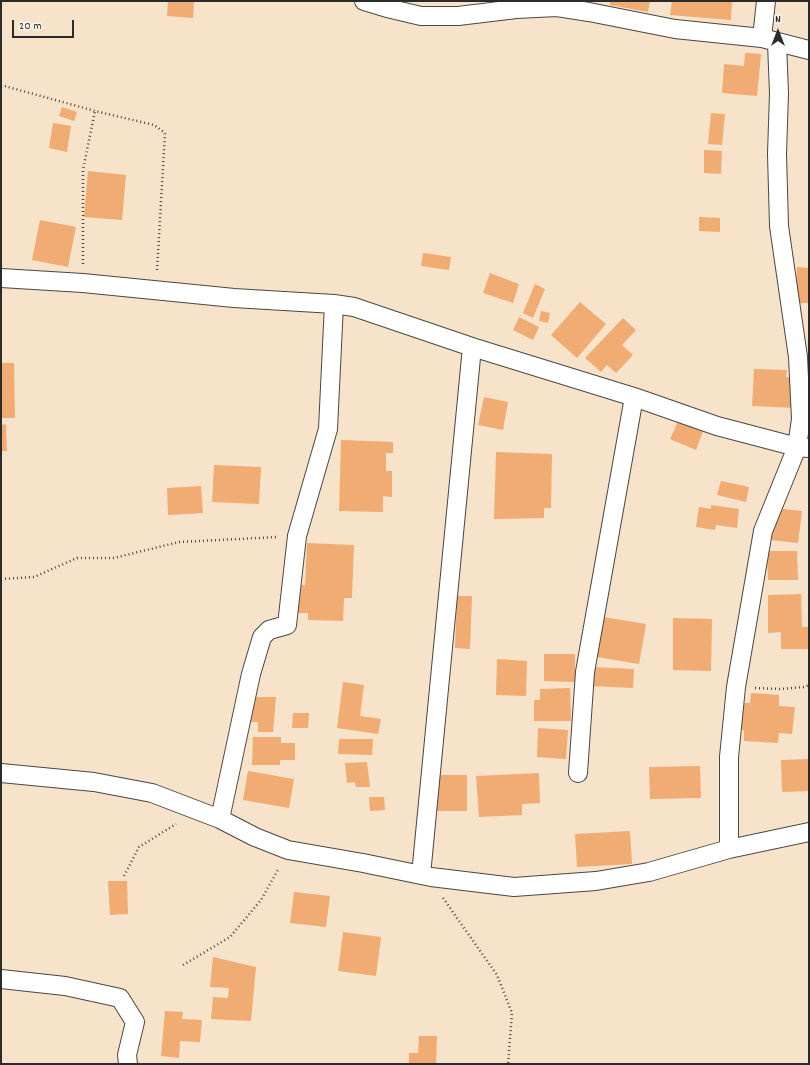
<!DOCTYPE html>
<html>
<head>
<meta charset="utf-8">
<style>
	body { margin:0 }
	#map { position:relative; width:810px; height:1065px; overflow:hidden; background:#f6e3ca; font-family:Dekko,sans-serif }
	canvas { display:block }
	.frame { position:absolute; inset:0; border:2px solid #2b2b2b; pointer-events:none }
	.north { position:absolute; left:758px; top:12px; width:40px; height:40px; -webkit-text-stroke:3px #fbf7ec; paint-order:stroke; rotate:0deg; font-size:11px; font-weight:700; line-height:16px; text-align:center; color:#2b2b2b }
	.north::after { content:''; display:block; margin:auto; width:14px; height:18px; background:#2b2b2b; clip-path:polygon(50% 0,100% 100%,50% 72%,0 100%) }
	.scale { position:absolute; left:12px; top:20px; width:62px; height:18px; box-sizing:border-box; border:2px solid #2b2b2b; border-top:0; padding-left:5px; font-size:12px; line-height:14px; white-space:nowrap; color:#2b2b2b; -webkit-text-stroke:3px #fbf7ec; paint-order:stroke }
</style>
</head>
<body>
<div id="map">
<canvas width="810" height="1065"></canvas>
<div class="frame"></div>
<div class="north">N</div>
<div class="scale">20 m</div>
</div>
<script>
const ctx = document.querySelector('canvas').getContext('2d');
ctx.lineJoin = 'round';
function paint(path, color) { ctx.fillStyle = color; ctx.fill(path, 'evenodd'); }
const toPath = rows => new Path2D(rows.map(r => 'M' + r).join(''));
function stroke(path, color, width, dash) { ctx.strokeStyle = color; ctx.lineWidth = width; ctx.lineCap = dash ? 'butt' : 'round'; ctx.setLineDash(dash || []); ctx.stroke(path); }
const building = toPath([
	[168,1,194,1,193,18,167,16],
	[610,1,650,1,648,12,610,5],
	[672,1,732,1,731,20,670,15],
	[745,53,761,54,757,96,722,93,724,64,744,66],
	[62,107,77,112,74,121,59,116],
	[711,113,725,114,722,145,708,144],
	[53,123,71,126,67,152,49,148],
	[704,150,722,151,721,174,704,173],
	[88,171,126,175,122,220,84,217],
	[699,217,720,218,720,232,699,231],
	[40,220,76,227,68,267,32,260],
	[423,253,451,257,449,270,421,266],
	[797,267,809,268,809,303,795,303],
	[490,273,519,284,513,303,483,293],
	[535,284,545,289,533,318,523,313],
	[580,302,606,324,577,358,551,335],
	[541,311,550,313,548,323,539,321],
	[519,317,539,327,533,340,513,330],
	[623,318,636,330,622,345,633,355,616,373,607,365,601,372,585,358],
	[1,363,14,363,15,418,1,418],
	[754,369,787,370,786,377,796,378,795,408,752,406],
	[484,397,508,402,503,430,478,425],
	[679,419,704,429,696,450,670,439],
	[6,424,7,451,1,451,1,425],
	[341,440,393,442,393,453,386,453,386,471,392,471,392,497,383,496,383,512,339,511],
	[496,452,552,454,551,508,544,508,544,518,494,519],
	[214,465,261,467,259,504,212,502],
	[721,481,749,487,746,502,717,495],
	[201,486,203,513,168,515,167,488],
	[711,505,739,509,737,528,716,525,715,530,696,527,699,507,711,509],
	[774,508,802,511,798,543,770,540],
	[307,543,354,545,352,598,344,598,343,621,308,620,308,613,293,613,295,585,305,585],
	[767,551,797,551,798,580,768,580],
	[801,594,802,627,809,627,809,649,781,649,781,632,768,633,768,595],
	[457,596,472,596,470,649,455,648],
	[603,617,646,624,639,664,597,657],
	[673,618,712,619,711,671,673,670],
	[544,654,575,654,575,682,544,681],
	[497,659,527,661,526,696,496,695],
	[592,667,634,669,633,688,591,686],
	[343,682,364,685,360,716,381,719,378,734,337,728],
	[570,688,571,721,534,721,534,700,540,700,540,689],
	[751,693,779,695,779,706,795,707,792,734,779,733,778,743,744,741,744,730,737,730,739,703,750,703],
	[249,697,276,697,273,732,258,732,258,722,249,722],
	[293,713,309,713,308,728,292,728],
	[538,728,568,730,566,759,537,757],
	[253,737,281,737,281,743,295,743,295,760,280,760,280,765,252,765],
	[339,739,373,739,372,755,338,754],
	[809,759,809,791,782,792,781,760],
	[367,762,370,787,356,787,355,782,347,783,345,763],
	[700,766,701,798,650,799,649,767],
	[248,771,294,779,289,808,243,800],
	[539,773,540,803,522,804,522,815,479,817,476,776],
	[434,775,467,775,467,811,434,811],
	[369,797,384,797,385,810,370,811],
	[630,831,632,864,577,867,575,834],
	[108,881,127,881,128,914,110,915],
	[294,892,330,896,326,927,290,923],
	[343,932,381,937,376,976,338,971],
	[213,957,256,967,251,1021,211,1019,213,997,228,998,229,988,210,987],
	[165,1011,183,1012,182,1019,202,1020,200,1042,180,1041,179,1058,161,1056],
	[419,1036,437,1036,436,1064,409,1064,409,1053,418,1053]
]);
const path = toPath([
	[1,85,95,111,154,125,165,133,157,271],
	[83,264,83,170,95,111],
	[1,579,34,577,77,558,114,558,179,542,278,537],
	[755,688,780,689,804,687,809,685],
	[124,876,139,847,176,824],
	[443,898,497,975,512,1013,508,1064],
	[183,965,230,937,261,900,279,868]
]);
const street = toPath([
	[364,1,387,8,421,16,458,16,516,9,557,7,589,12,675,29,762,38,809,50],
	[762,38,766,1],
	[1,278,83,283,234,298,334,304,354,307,472,347,634,397,717,426,797,447,809,448],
	[1,773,94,782,152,793,220,819,255,837,288,850,363,863,431,877,514,887,596,881,649,872,729,849,809,832],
	[578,773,585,672,634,397],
	[220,819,251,674,262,637,269,630,287,625,297,536,328,429,334,304],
	[729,849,729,757,736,687,763,531,797,447,801,419,798,357,779,226,777,154,779,93,777,43],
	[421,875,472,347],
	[1,979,65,986,120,998,135,1022,127,1055,128,1064]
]);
paint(building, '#f0ac72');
stroke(street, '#494743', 20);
stroke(path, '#494743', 2.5, [1, 3]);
stroke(street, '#fff', 18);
</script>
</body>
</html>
